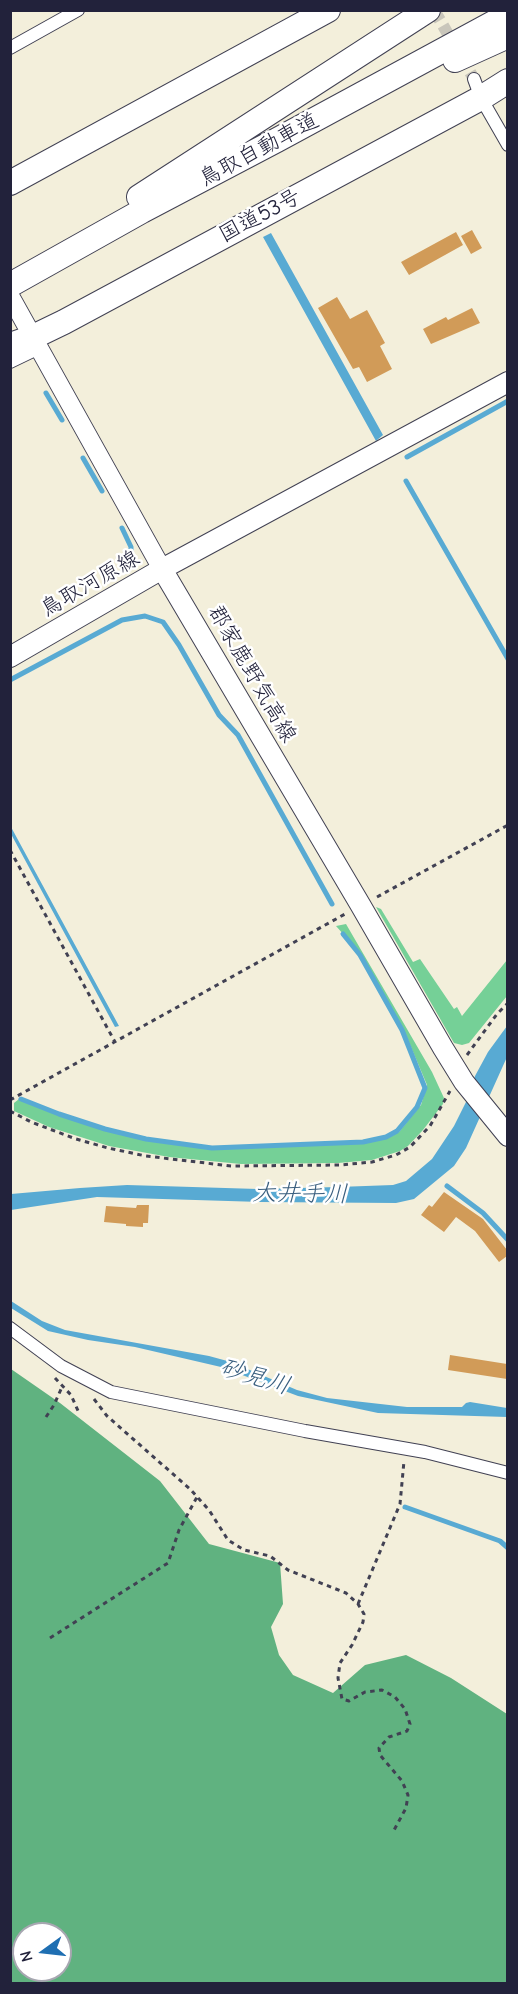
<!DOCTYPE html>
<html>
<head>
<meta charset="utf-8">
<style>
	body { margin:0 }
	#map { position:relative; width:518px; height:1994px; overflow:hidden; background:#f3efdb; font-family:"Comic Neue",sans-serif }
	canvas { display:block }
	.frame { position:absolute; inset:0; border:12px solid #22223b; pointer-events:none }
	.north { position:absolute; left:12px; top:1922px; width:60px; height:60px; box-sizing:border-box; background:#fff; border:2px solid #a7a7b1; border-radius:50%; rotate:255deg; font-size:16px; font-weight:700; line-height:24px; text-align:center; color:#22223b }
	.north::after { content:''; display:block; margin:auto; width:21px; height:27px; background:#1f6fb2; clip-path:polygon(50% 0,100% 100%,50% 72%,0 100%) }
</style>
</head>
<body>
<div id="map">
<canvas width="518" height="1994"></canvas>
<div class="frame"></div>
<div class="north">N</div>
</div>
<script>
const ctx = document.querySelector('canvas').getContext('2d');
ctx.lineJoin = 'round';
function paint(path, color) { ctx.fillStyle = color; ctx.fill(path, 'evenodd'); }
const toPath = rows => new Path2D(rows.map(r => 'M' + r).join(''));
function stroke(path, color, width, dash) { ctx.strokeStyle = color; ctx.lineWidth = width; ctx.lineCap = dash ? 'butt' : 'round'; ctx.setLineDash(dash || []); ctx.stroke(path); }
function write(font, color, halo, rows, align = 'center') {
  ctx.font = font + ' "Comic Neue","Klee One",sans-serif'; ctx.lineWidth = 5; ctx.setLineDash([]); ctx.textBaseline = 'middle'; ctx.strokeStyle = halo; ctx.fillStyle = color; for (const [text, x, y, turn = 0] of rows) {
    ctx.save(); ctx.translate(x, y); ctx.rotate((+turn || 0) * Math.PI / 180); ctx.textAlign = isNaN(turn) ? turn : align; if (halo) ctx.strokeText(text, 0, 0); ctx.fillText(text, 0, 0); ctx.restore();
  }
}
const green = toPath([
	[376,907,381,909,413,962,420,959,454,1009,457,1007,462,1016,507,960,507,996,469,1043,462,1045,454,1043],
	[346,924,432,1072,444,1098,443,1104,423,1130,408,1146,400,1151,372,1160,338,1163,241,1164,169,1157,109,1146,49,1127,14,1111,14,1103,19,1099,59,1115,106,1130,147,1140,211,1148,364,1143,388,1138,399,1132,421,1105,427,1085,403,1028,360,953,336,926]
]);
const forest = toPath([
	[11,1369,60,1403,160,1481,209,1544,280,1563,283,1604,271,1627,279,1655,293,1675,333,1693,365,1665,406,1655,451,1678,507,1714,507,1983,11,1983],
	[24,1934,60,1934,60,1970,24,1970]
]);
const water = toPath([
	[271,233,383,435,376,441,263,237],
	[10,827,11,827,119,1026,115,1027,11,834],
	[507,1026,507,1057,466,1148,454,1166,414,1199,396,1203,261,1202,97,1197,11,1210,11,1194,80,1188,127,1185,258,1189,338,1187,393,1185,406,1181,432,1159,454,1126,467,1100,475,1076,488,1052],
	[11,1301,42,1321,65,1330,209,1356,231,1362,297,1390,327,1398,407,1407,462,1407,466,1403,470,1402,507,1408,507,1417,378,1413,298,1396,221,1367,135,1347,88,1340,48,1331,11,1308]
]);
const stream = toPath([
	[46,393,62,420],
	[407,457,508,401],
	[83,458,102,491],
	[406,481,508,659],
	[122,528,131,547,131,560,123,570],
	[10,680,122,620,145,616,163,622,179,645,219,715,238,735,332,904],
	[21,1099,59,1114,105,1129,146,1139,212,1148,363,1142,386,1137,397,1131,417,1107,425,1088,402,1030,360,955,343,934],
	[447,1186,483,1213,508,1240],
	[405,1507,500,1541,508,1548]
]);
const building = toPath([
	[472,230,482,248,471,254,461,236],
	[456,232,463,245,409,275,401,262],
	[337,297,350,319,367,310,385,343,380,346,392,369,367,382,359,367,353,369,318,308],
	[472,308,480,323,431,344,423,329,446,317,448,320],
	[444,1192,483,1219,507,1250,507,1256,499,1262,475,1231,456,1217,444,1232,421,1215,429,1205,432,1207],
	[137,1205,149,1205,148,1223,143,1223,143,1227,126,1226,126,1224,104,1222,106,1206,136,1208],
	[450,1355,507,1364,507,1379,448,1370]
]);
const streetTunnel = toPath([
	[434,10,474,79]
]);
const path = toPath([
	[10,850,115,1042],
	[377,897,508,825],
	[467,1055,497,1014,508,1003],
	[10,1100,345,914],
	[10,1111,31,1122,76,1139,108,1148,146,1156,231,1166,340,1165,372,1162,396,1155,410,1147,430,1126,450,1091],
	[55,1378,71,1395,79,1413],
	[94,1399,107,1416,190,1489,209,1510,228,1540,244,1550,270,1556,288,1570,346,1593,358,1604,364,1614,363,1622,352,1645,340,1663,338,1678,342,1699,349,1701,365,1692,382,1690,395,1697,405,1709,410,1724,407,1731,389,1737,379,1748,380,1755,402,1781,408,1795,406,1808,393,1832],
	[46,1417,54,1405,62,1387],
	[358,1604,400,1504,404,1461],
	[50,1638,168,1563,179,1530,197,1497]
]);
const street = toPath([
	[10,48,78,10],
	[474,79,481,98,508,145],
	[10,362,39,348],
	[10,1328,61,1366,111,1392,305,1431,425,1452,508,1473]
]);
const secondary = toPath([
	[10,296,162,569]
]);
const primary = toPath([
	[162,569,361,906,443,1048,464,1082,508,1136],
	[10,657,162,569,508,382]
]);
const highway = toPath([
	[455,60,508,36],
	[10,183,328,10],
	[139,197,428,10],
	[10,285,142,211,277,140,508,15],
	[10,345,33,337,64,322,481,98,508,81]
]);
const streetNames = [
	["鳥取自動車道",259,150,-28],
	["国道53号",260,216,-28],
	["鳥取河原線",90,584,-30],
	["郡家鹿野気高線",252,674,60]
];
const waterNames = [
	["大井手川",300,1194,1],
	["砂見川",255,1377,17]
];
paint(green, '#75d097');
paint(forest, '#60b280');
paint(water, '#58aad3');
stroke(stream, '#58aad3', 5);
paint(building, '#d19b58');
stroke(streetTunnel, '#c9c6bb', 12, [12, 6]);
stroke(street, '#414153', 14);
stroke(secondary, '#414153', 20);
stroke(primary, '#414153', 22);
stroke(highway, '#414153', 26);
stroke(path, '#414153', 3, [4.5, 4.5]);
stroke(street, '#fff', 12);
stroke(secondary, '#fff', 18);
stroke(primary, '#fff', 20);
stroke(highway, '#fff', 24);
write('22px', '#22223b', '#fff', streetNames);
write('italic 24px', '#3a5f7f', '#fff', waterNames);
</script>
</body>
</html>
